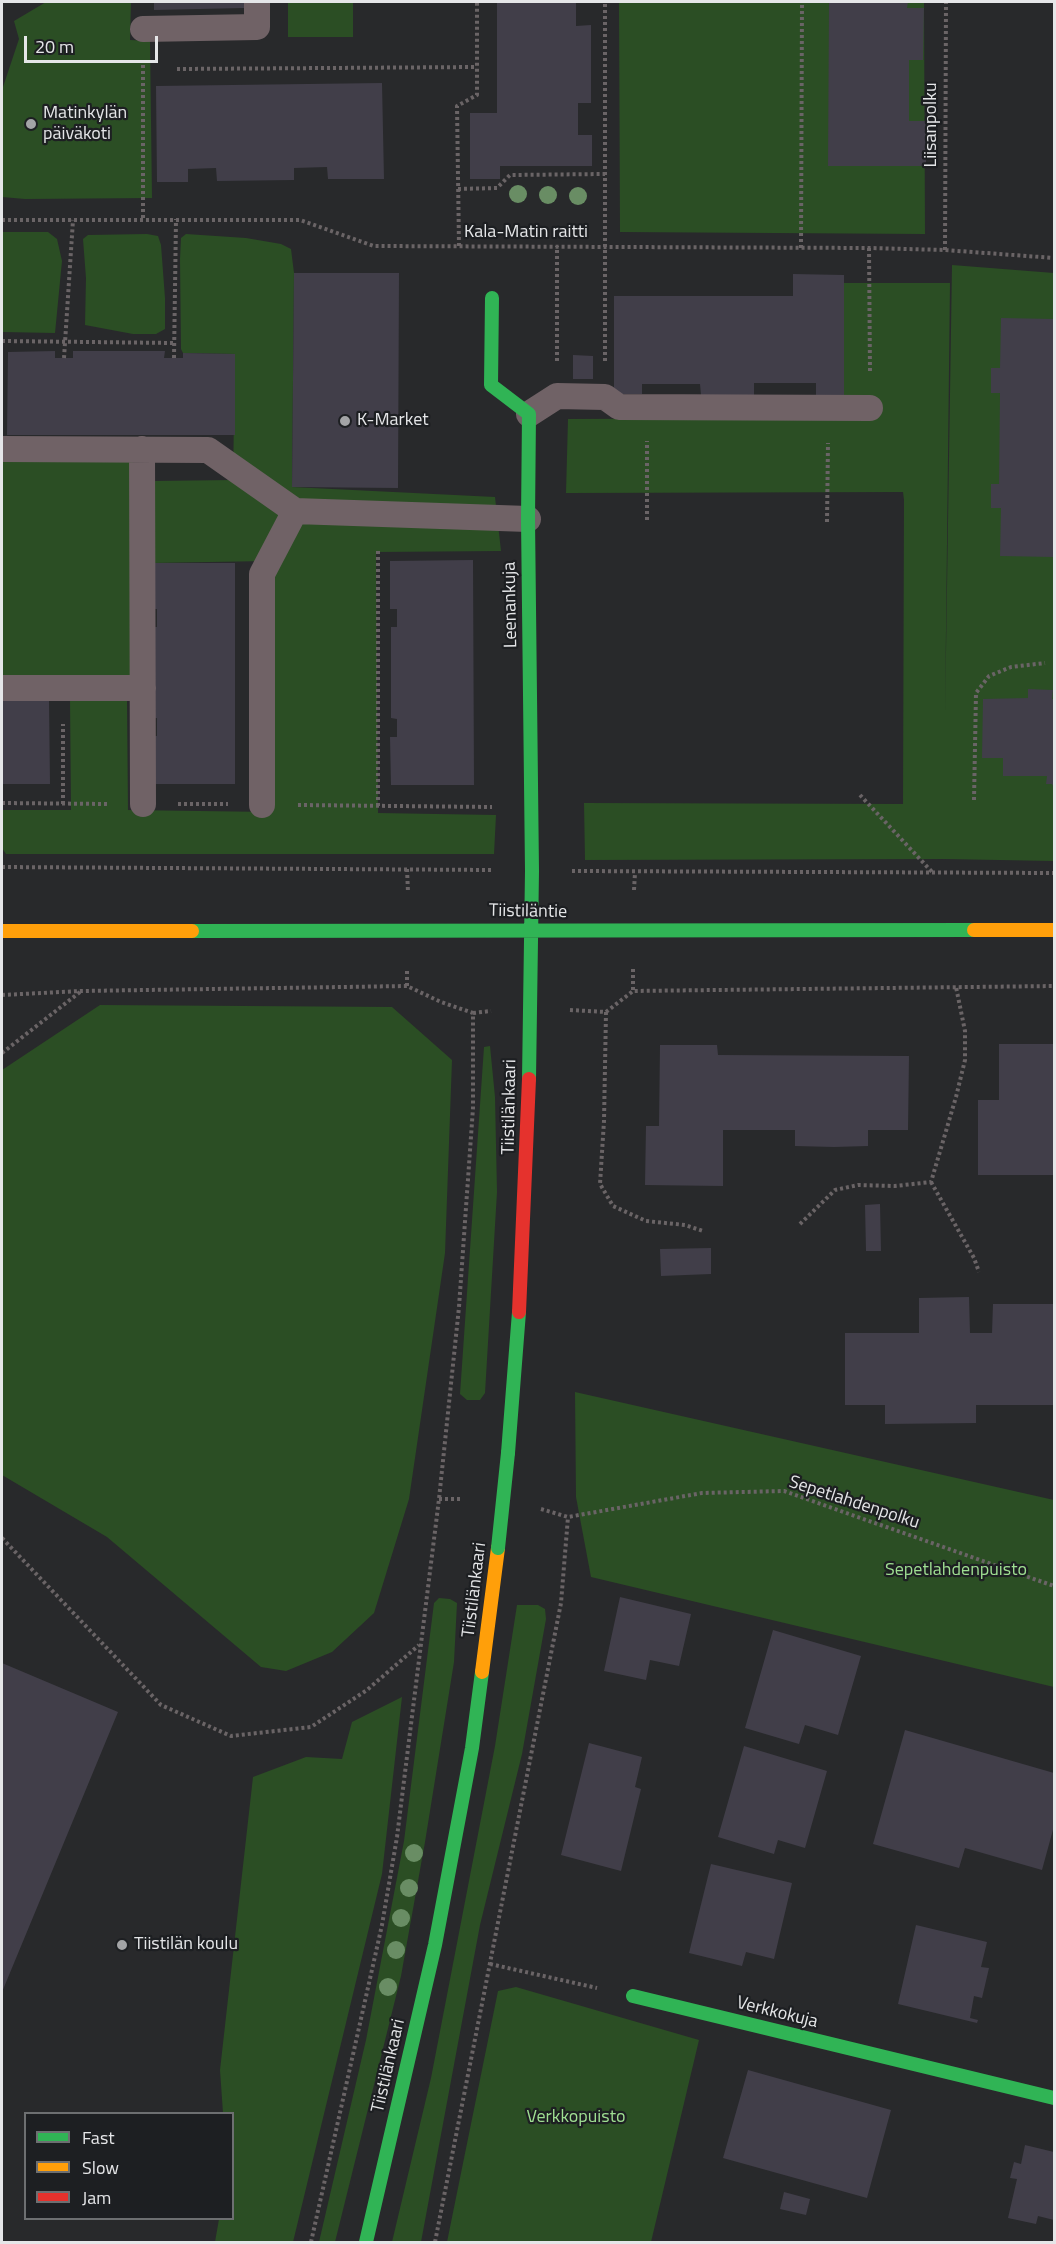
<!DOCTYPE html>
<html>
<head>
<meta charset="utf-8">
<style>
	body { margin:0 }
	#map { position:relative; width:1056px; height:2244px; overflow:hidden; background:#28292b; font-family:"Titillium Web",sans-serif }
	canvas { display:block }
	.frame { position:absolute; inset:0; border:3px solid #e5e6e8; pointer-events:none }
	.legend { position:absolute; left:24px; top:2112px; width:210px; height:108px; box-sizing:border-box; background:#1d1f22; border:2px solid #6d6f71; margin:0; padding:8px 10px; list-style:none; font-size:18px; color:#e5e6e8 }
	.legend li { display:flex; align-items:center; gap:12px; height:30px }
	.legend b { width:30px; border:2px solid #6d6f71 }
	.scale { position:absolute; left:24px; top:36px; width:134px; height:27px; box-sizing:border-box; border:3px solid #e5e6e8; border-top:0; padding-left:8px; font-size:18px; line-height:21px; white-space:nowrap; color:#e5e6e8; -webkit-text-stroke:4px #1d1f22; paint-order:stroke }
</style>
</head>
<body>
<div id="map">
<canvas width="1056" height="2244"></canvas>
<div class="frame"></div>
<ul class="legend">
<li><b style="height:8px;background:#30b455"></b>Fast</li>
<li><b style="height:8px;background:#ff9f0a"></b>Slow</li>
<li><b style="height:8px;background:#e5322d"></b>Jam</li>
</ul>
<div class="scale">20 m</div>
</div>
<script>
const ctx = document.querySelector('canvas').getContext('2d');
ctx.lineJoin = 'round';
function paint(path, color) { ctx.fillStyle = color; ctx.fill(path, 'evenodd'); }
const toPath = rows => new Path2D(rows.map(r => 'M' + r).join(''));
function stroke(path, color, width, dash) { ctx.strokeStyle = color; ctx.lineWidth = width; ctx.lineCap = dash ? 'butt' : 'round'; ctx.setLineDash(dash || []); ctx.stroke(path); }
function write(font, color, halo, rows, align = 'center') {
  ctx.font = font + ' "Titillium Web",sans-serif'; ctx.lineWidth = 4.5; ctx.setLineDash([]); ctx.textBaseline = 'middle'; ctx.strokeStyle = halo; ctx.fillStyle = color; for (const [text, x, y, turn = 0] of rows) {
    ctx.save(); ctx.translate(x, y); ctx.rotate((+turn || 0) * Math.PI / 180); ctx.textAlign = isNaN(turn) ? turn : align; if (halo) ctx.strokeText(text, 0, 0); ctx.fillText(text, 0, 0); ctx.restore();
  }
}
const green = toPath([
	[46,2,131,2,130,40,150,41,152,198,25,199,2,197,2,90,19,39,14,21],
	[288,2,353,2,353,37,288,37],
	[619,2,924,2,925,234,620,232],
	[2,232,48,232,57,239,62,261,55,333,2,332],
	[147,234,158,236,161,245,165,298,165,329,156,334,133,334,85,325,86,278,83,239,88,235],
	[186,234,246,238,281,244,291,249,294,273,292,487,495,497,501,551,376,552,378,813,496,815,494,854,6,854,2,848,2,810,71,810,70,699,127,699,128,810,270,812,268,561,151,563,152,481,233,480,235,354,183,353,181,349,180,259,181,238],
	[952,265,1054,273,1054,861,944,859,585,860,584,803,903,804,904,500,903,492,566,493,568,419,844,418,844,283,950,283,945,716],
	[133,461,134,683,2,684,2,462],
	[100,1005,392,1007,452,1060,445,1253,409,1499,374,1613,332,1652,286,1671,261,1667,107,1537,2,1475,2,1070],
	[490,1046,495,1097,497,1192,485,1393,480,1400,467,1400,460,1394,484,1047],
	[575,1392,1054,1500,1054,1687,591,1577,576,1497],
	[439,1598,450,1599,457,1603,454,1662,425,1842,401,1976,335,2242,319,2242,366,2040,404,1841,434,1603],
	[517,1605,538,1605,545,1609,546,1619,522,1754,480,1925,421,2242,392,2242,431,2078,495,1746],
	[402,1697,382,1874,293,2242,215,2242,219,2219,232,2218,232,2114,223,2113,220,2070,253,1777,306,1757,342,1759,352,1722],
	[516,1987,699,2040,651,2242,447,2242,498,1991]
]);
const building = toPath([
	[154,2,244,2,244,8,154,10],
	[497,2,576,2,576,26,591,25,591,103,578,103,578,135,592,135,592,166,500,166,500,179,470,179,470,113,497,113],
	[829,2,908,2,907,8,924,8,923,60,909,60,909,121,926,121,926,166,828,166],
	[382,83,384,179,328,179,327,167,294,168,294,180,217,181,216,168,188,169,188,182,157,182,156,86],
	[294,273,399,273,398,488,292,487],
	[793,274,844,275,844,395,816,395,816,383,754,383,754,395,701,395,700,384,642,384,642,394,614,394,614,296,793,296],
	[1001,318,1054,319,1054,557,1000,556,1001,508,991,508,991,484,999,484,1000,393,991,393,991,368,1000,368],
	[55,351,55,358,73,358,73,351,165,351,164,358,183,358,183,353,235,354,235,435,7,435,8,352],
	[573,355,593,356,593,379,573,379],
	[473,560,474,785,391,785,390,737,397,737,397,719,391,718,391,627,397,627,397,609,390,609,390,561],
	[151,563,235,563,235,784,151,784,150,736,157,736,157,718,151,719,151,627,157,627,157,609,151,609],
	[1028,689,1053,690,1052,699,1054,699,1054,788,1052,784,1046,784,1047,776,1003,776,1003,758,982,758,983,699,1028,698],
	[2,699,49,700,50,784,2,784],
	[999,1044,1053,1044,1054,1175,978,1175,978,1100,999,1100],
	[660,1045,717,1045,718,1055,909,1056,908,1130,868,1130,868,1146,834,1147,795,1146,795,1130,723,1130,723,1186,645,1185,646,1126,659,1126],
	[880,1204,881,1251,866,1251,865,1205],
	[711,1248,711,1274,661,1276,660,1249],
	[969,1297,970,1333,992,1333,993,1304,1054,1304,1054,1405,976,1405,976,1423,885,1424,885,1405,845,1405,845,1333,919,1333,919,1298],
	[620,1597,691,1614,679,1666,650,1660,646,1680,604,1671],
	[773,1630,861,1656,838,1735,805,1725,799,1744,745,1728],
	[2,1663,118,1712,2,1992],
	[905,1730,1054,1773,1054,1826,1042,1870,965,1848,959,1868,873,1844],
	[589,1743,642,1757,635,1787,641,1789,621,1871,561,1855],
	[744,1746,827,1771,805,1848,778,1840,774,1854,718,1837],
	[711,1864,792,1883,774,1959,746,1952,742,1966,689,1953],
	[916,1925,987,1942,981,1967,989,1968,982,1998,974,1996,970,2018,978,2020,977,2023,898,2004],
	[748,2070,891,2110,867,2198,723,2158],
	[1025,2145,1054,2152,1054,2220,1038,2216,1036,2224,1008,2218,1017,2179,1010,2178,1014,2162,1021,2164],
	[784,2192,810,2199,806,2215,780,2209]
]);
const path = toPath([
	[143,65,143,219],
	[177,69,477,67],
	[458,189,497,188,510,175,605,174],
	[2,220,300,220,374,246,869,248,945,250,1054,258],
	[459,246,457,106,477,95,477,2],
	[801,248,802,2],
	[869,248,870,371],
	[945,250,946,2],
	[2,341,174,343],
	[64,358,73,220],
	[174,358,176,219],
	[557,361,557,246],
	[605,361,605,2],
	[647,520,647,441],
	[827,522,828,443],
	[378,551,378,806],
	[860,795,933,873],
	[974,800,976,693,989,676,1011,667,1045,663],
	[2,803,108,804],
	[63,804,63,724],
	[178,804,228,804],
	[298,805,492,807],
	[2,867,493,870],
	[407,869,408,892],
	[572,871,1054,873],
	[634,890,635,873],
	[633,969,633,991],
	[407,986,407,969],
	[2,995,81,991,407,986,441,1002,473,1013,473,1108,459,1307,439,1499,397,1837,382,1925,311,2242],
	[570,1010,606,1012,633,991,1054,986],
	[606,1012,604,1121,600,1184,613,1206,646,1221,685,1225,703,1231],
	[473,1013,491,1011],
	[2,1053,80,992],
	[931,1182,974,1258,979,1272],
	[800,1224,835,1190,858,1185,895,1186,931,1182,956,1097,965,1060,965,1031,956,987],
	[439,1499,462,1499],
	[541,1509,568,1517,702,1493,784,1491,1054,1586],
	[2,1538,161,1705,231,1736,311,1727,367,1690,419,1645],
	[490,1964,597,1988],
	[435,2242,561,1603,568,1517]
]);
const lane = toPath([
	[143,29,257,27,257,2],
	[529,414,557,396,605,397,619,407,870,408],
	[2,449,208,450,295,511,528,519],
	[142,449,143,804],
	[2,688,143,688],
	[262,805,262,574,295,511]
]);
const fast = toPath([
	[492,298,491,385,529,414,528,519,532,871,529,1079],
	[192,931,974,930],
	[508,1453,519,1312],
	[633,1996,1054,2098],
	[366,2242,435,1945,472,1748,482,1672]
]);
const slow = toPath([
	[974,930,1054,930],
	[2,931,192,931],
	[482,1672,498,1548]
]);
const jam = toPath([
	[519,1312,529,1079]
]);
const fastBridge = toPath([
	[498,1548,508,1453]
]);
const trees = [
	[518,194],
	[548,195],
	[578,196],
	[414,1853],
	[409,1888],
	[401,1918],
	[396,1950],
	[388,1987]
];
const markers = [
	[31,124,6,"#a3a4a6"],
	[345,421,6,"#a3a4a6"],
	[122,1945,6,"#a3a4a6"]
];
const poiNames = [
	["Matinkylän",43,114],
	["päiväkoti",43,135],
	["K-Market",357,421],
	["Tiistilän koulu",134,1945]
];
const streetNames = [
	["Liisanpolku",932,125,-90],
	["Kala-Matin raitti",526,233],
	["Leenankuja",511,605,-91],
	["Tiistiläntie",528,912,1],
	["Tiistilänkaari",510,1107,-89],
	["Sepetlahdenpolku",854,1503,18],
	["Tiistilänkaari",475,1590,-83],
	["Verkkokuja",777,2013,14],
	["Tiistilänkaari",389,2066,-77]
];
const parkNames = [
	["Sepetlahdenpuisto",956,1571],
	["Verkkopuisto",576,2118]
];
paint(green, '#2b4e24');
paint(building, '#413e49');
stroke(path, '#6a6466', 4, [3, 3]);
stroke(lane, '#706266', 26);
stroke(fast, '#30b455', 14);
stroke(slow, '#ff9f0a', 14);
stroke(jam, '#e5322d', 14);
stroke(fastBridge, '#30b455', 14);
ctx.fillStyle = '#698d64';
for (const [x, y] of trees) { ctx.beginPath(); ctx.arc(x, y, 9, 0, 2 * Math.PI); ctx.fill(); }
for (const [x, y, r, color] of markers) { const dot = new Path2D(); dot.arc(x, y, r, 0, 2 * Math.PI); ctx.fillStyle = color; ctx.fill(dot); stroke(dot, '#1d1f22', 2); }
write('18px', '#e5e6e8', '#1d1f22', poiNames, 'left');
write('18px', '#e5e6e8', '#1d1f22', streetNames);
write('18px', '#9fdf92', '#1d1f22', parkNames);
</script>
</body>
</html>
